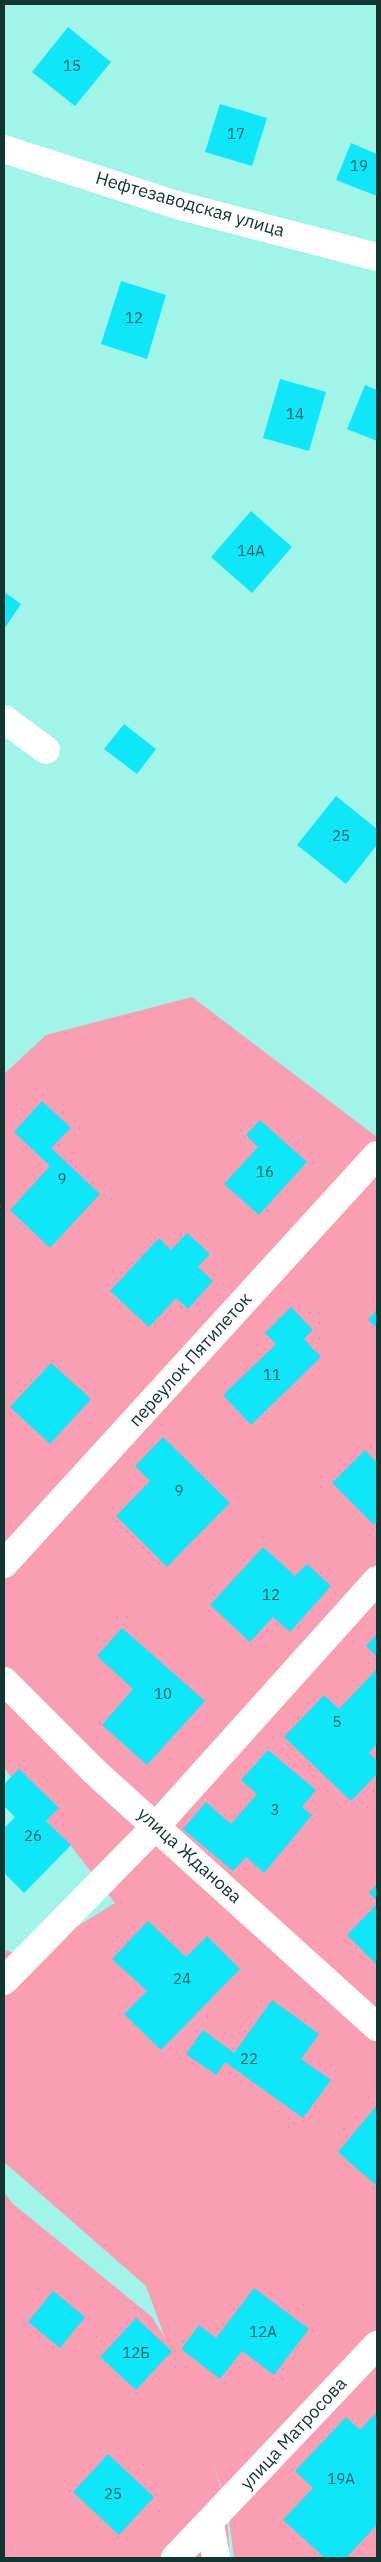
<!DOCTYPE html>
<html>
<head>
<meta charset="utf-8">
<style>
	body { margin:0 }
	#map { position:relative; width:381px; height:2562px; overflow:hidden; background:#a0f4e8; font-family:"IBM Plex Sans",sans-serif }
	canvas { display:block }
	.frame { position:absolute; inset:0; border:5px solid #113531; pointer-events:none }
</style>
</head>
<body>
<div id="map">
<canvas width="381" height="2562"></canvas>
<div class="frame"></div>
</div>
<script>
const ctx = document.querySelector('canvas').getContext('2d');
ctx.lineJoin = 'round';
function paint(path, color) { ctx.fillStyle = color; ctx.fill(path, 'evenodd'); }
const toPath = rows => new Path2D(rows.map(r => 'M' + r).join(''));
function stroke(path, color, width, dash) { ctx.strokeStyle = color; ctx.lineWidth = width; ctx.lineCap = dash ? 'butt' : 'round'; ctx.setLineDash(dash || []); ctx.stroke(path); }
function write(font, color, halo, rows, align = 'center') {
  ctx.font = font + ' "IBM Plex Sans",sans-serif'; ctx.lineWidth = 4.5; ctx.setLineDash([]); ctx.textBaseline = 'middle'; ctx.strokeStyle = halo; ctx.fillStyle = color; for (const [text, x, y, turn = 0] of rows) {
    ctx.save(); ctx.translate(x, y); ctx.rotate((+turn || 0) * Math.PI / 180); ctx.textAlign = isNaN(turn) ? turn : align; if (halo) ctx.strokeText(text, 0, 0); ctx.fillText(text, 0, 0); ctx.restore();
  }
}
const green = toPath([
	[192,997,377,1137,377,2558,234,2558,227,2503,213,2464,226,2504,230,2558,4,2558,4,2192,12,2203,152,2317,165,2338,146,2286,4,2162,4,1950,29,1956,115,1903,71,1846,46,1821,4,1768,4,1074,46,1035]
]);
const building = toPath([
	[68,27,111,62,75,106,32,72],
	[220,104,267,118,252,166,205,152],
	[351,143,377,154,377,196,336,180],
	[121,281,166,295,147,359,101,344],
	[280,379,326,392,309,451,263,438],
	[365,385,377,390,377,441,347,429],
	[251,511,292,547,252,593,211,557],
	[4,592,21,604,4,629],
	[124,724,156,749,137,774,104,749],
	[336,796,377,829,377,845,346,884,297,845],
	[42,1101,71,1128,51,1148,100,1194,50,1248,10,1210,50,1166,14,1132],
	[260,1120,307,1162,259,1215,224,1184,258,1147,246,1135],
	[187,1233,210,1254,198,1267,213,1281,188,1309,176,1298,149,1327,110,1291,159,1238,171,1250],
	[291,1307,313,1330,304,1339,321,1357,251,1425,223,1395,276,1344,265,1333],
	[377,1309,377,1328,368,1320],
	[51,1363,91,1399,50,1444,10,1407],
	[163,1437,230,1503,167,1567,116,1516,150,1481,135,1466],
	[365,1450,377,1463,377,1521,374,1525,332,1483],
	[263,1547,295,1576,307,1564,331,1586,290,1632,273,1617,250,1642,210,1605],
	[122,1628,205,1701,147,1765,102,1725,133,1689,97,1656],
	[377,1634,377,1657,366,1646],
	[377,1669,377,1744,369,1753,377,1761,377,1774,351,1801,284,1737,324,1695,339,1709],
	[268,1750,316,1790,302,1807,312,1815,264,1873,246,1857,233,1871,183,1829,206,1802,231,1824,257,1794,241,1780],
	[19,1769,59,1808,46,1821,71,1845,24,1893,4,1873,4,1828,15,1817,4,1806,4,1784],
	[377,1884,377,1901,369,1893],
	[377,1904,377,1965,347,1935],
	[148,1921,186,1957,207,1936,240,1969,161,2050,124,2014,147,1991,112,1959],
	[272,2000,319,2034,301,2059,331,2080,303,2118,225,2062,216,2075,186,2054,203,2030,234,2053],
	[377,2105,377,2186,338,2152],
	[254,2288,309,2329,274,2375,242,2351,220,2379,181,2349,199,2325,216,2338],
	[53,2291,85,2317,60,2348,28,2322],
	[136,2318,172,2351,136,2390,100,2357],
	[377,2412,377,2525,346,2558,325,2558,283,2520,313,2488,295,2471,346,2417,360,2430],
	[108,2454,154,2497,119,2535,73,2492]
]);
const minor = toPath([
	[4,149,177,205,377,257],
	[4,719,46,750],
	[4,1564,377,1155],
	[4,1681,95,1772,377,2027],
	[4,1981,156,1826,377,1580],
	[210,2523,216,2558],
	[175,2558,377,2345]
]);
const numberNames = [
	["15",72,67],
	["17",236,135],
	["19",359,167],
	["12",134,319],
	["14",295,415],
	["14А",251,552],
	["25",341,837],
	["16",265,1173],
	["9",62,1180],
	["11",272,1376],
	["9",179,1492],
	["12",271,1596],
	["10",163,1695],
	["5",337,1723],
	["3",275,1811],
	["26",33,1837],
	["24",182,1980],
	["22",249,2060],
	["12А",263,2333],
	["12Б",136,2354],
	["19А",341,2480],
	["25",113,2495]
];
const streetNames = [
	["Нефтезаводская улица",190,205,16],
	["переулок Пятилеток",191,1360,-48],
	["улица Жданова",189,1856,42],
	["улица Матросова",294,2434,-47]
];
paint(green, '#f99eb3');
paint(building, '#0fe7f8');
stroke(minor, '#fff', 28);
write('15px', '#106263', null, numberNames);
write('18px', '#113531', '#fff', streetNames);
</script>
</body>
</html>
